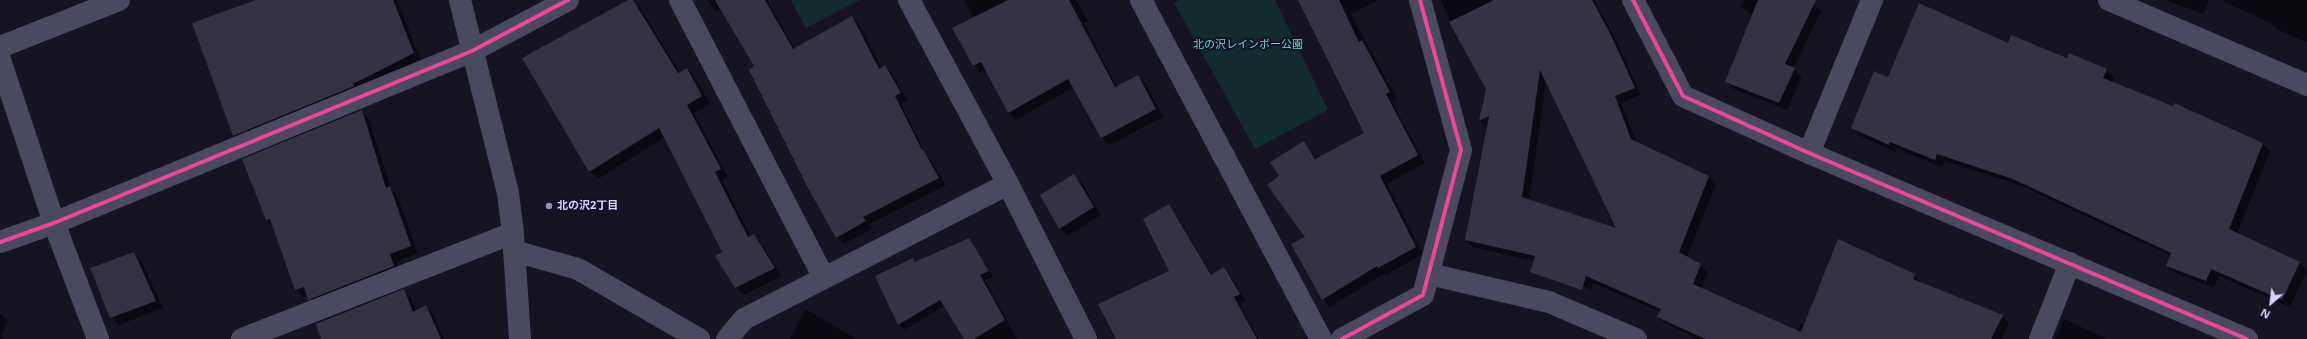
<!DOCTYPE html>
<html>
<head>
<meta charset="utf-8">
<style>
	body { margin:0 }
	#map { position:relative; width:2307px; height:339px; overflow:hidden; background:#161421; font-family:"Noto Sans",sans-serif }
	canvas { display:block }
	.north { position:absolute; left:2251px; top:283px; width:40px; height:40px; -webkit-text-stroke:3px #130f26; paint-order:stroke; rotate:208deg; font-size:11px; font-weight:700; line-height:16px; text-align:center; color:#d9d4ff }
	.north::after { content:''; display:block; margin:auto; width:14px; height:18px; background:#d9d4ff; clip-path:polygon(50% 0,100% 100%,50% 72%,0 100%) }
</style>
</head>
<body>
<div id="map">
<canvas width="2307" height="339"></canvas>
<div class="north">N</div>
</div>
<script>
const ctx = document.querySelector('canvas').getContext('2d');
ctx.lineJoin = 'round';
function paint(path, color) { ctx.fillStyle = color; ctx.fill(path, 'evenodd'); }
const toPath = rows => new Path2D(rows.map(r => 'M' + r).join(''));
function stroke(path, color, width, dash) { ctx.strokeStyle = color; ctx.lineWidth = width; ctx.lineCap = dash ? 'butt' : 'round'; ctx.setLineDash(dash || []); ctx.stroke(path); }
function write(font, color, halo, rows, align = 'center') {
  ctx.font = font + ' "Noto Sans","Noto Sans JP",sans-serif'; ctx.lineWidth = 4; ctx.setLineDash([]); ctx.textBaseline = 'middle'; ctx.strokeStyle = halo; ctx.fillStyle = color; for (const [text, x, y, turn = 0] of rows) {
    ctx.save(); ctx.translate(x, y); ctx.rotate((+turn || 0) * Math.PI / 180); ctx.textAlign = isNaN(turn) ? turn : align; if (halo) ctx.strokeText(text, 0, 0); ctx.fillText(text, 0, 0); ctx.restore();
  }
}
const green = toPath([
	[791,0,860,0,806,28],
	[1179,0,1275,0,1328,110,1255,149,1174,3]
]);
const shadow = toPath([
	[259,0,397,0,421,61,241,143,234,135],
	[630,0,640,7,680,73,687,69,695,77,710,104,694,113,728,177,722,180,751,237,754,235,761,243,782,276,744,295,736,287,723,253,665,137,598,179,590,171],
	[707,0,767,0,795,49,852,17,859,24,882,68,885,66,892,74,907,100,901,104,926,153,946,185,870,224,872,229,844,244,837,237,755,67,721,9,716,12],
	[965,0,1076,0,1088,21,1084,23,1117,87,1138,77,1146,84,1163,117,1110,145,1102,138,1074,87,1016,120,1009,113,986,71,981,73,974,65,974,19],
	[1299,0,1378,0,1351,14,1397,99,1392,102,1425,163,1387,184,1423,254,1386,275,1385,273,1330,307,1323,299,1306,237,1281,176,1304,142,1317,159,1365,133],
	[1441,0,1594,0,1617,42,1641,95,1621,103,1637,142,1709,176,1716,184,1687,257,1700,265,1708,272,1701,289,1797,331,1801,323,1805,325,1914,275,1922,283,2002,316,2009,323,2002,339,1698,339,1666,324,1658,317,1660,312,1593,283,1591,290,1542,268,1535,261,1473,247,1466,240,1488,129,1480,121,1487,89,1448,17],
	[1546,82,1618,230,1529,201],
	[1744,0,1814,0,1814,4,1821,11,1793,69,1802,77,1787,110,1734,89,1726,82,1753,16,1741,7],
	[2165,0,2209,0,2204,14],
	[2221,0,2307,0,2307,42,2276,29,2270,23],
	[2009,44,2106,70,2114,77,2112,82,2262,143,2270,151,2237,234,2300,263,2307,270,2290,307,2219,276,2214,288,2175,273,2167,266,2171,256,2022,186,1944,161,1942,167,1897,149,1896,152,1860,136,1853,128,1888,78],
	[361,111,369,119,391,189,397,195,418,253,397,262,401,274,316,307,308,295,303,297,296,289,273,226,267,220],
	[1074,176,1082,183,1101,215,1068,236,1060,228],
	[1169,205,1175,212,1212,275,1224,269,1230,275,1246,301,1239,304,1259,339,1117,339,1171,272],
	[968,239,993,277,985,280,1017,339,965,339,944,306,904,330,899,324,913,259,917,262],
	[134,253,141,261,163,308,119,325,111,317],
	[404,290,411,298,416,311,426,307,433,314,444,339,322,339],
	[805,309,857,339,790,339],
	[0,314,8,321,1,336,6,339,0,339],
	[2064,319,2107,339,2056,339]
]);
const building = toPath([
	[256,0,393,0,414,53,353,84,354,86,233,136,192,23],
	[628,0,633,0,678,73,687,68,702,96,687,105,721,169,715,172,748,237,754,234,775,268,735,288,715,256,722,252,659,128,589,172,522,58],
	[715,0,765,0,793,49,852,16,879,69,885,65,901,93,895,96,922,150,923,149,939,178,863,217,866,221,836,238,809,190,749,70,754,66],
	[1008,0,1069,0,1115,87,1138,75,1156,109,1101,138,1068,79,1008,113,981,62,973,66,952,28],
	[1298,0,1339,0,1359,42,1362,40,1390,92,1386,94,1418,155,1380,176,1416,247,1378,268,1377,266,1322,300,1291,244,1305,237,1267,185,1279,176,1270,162,1304,141,1315,159,1364,133],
	[1494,0,1592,0,1610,33,1635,88,1615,96,1631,139,1709,176,1679,252,1701,264,1693,284,1801,332,1838,239,1915,274,1913,279,2003,315,1991,339,1705,339,1657,317,1661,309,1586,276,1582,290,1530,272,1535,256,1465,240,1489,116,1479,121,1486,89,1449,22],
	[1540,70,1616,228,1522,197],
	[1758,0,1816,0,1785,64,1795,68,1779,103,1725,82],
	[1919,3,2008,43,2011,35,2067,58,2069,53,2107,69,2103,78,2173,106,2174,103,2263,143,2229,229,2300,262,2282,300,2211,269,2206,281,2166,266,2171,253,2013,179,1937,154,1935,160,1890,142,1889,145,1851,128,1874,71,1888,77],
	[362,110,386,188,390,186,411,246,390,254,394,266,308,300,304,287,295,290,270,219,266,220,242,159],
	[1074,174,1094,207,1059,229,1040,195],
	[1169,204,1211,275,1224,267,1240,294,1234,297,1257,339,1116,339,1098,304,1169,271,1143,219],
	[969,238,989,271,980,275,1005,320,974,339,964,339,940,300,898,325,875,276,913,258,915,262],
	[134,252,156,301,110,318,90,268],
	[404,289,413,312,426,305,441,339,321,339,316,324]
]);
const minor = toPath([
	[460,0,508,193,513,233,520,339],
	[680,0,824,278],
	[909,0,1008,184,1086,339],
	[1141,0,1321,339],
	[1633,0,1683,96,1809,153,2247,339],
	[2109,0,2307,85],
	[0,47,119,0],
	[0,60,54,223,98,339],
	[1809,153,1872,0],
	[0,242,54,223,472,51,568,0],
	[514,251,578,269,699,339],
	[1429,274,1549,302,1636,339],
	[242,339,513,233],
	[727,339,744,319,1008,184],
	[1342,339,1423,295,1461,150,1420,0],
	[2040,339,2070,263]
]);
const cycleway = toPath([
	[1633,0,1683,96,1809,153,2247,339],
	[0,242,54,223,472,51,568,0],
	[1342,339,1423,295,1461,150,1420,0]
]);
const markers = [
	[549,206,4,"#9591b1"]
];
const parkNames = [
	["北の沢レインボー公園",1248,45]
];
const poiNames = [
	["北の沢2丁目",557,206]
];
paint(green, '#132c2d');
paint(shadow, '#0007');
paint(building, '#343243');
stroke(minor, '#4a4962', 22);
stroke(cycleway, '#ed469a', 4);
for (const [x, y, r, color] of markers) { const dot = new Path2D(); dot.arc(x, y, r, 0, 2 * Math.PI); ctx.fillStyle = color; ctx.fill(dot); stroke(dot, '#130f26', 1.5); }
write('11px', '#5fe0c0', '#130f26', parkNames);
write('bold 11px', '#d9d4ff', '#130f26', poiNames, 'left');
</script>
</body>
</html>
